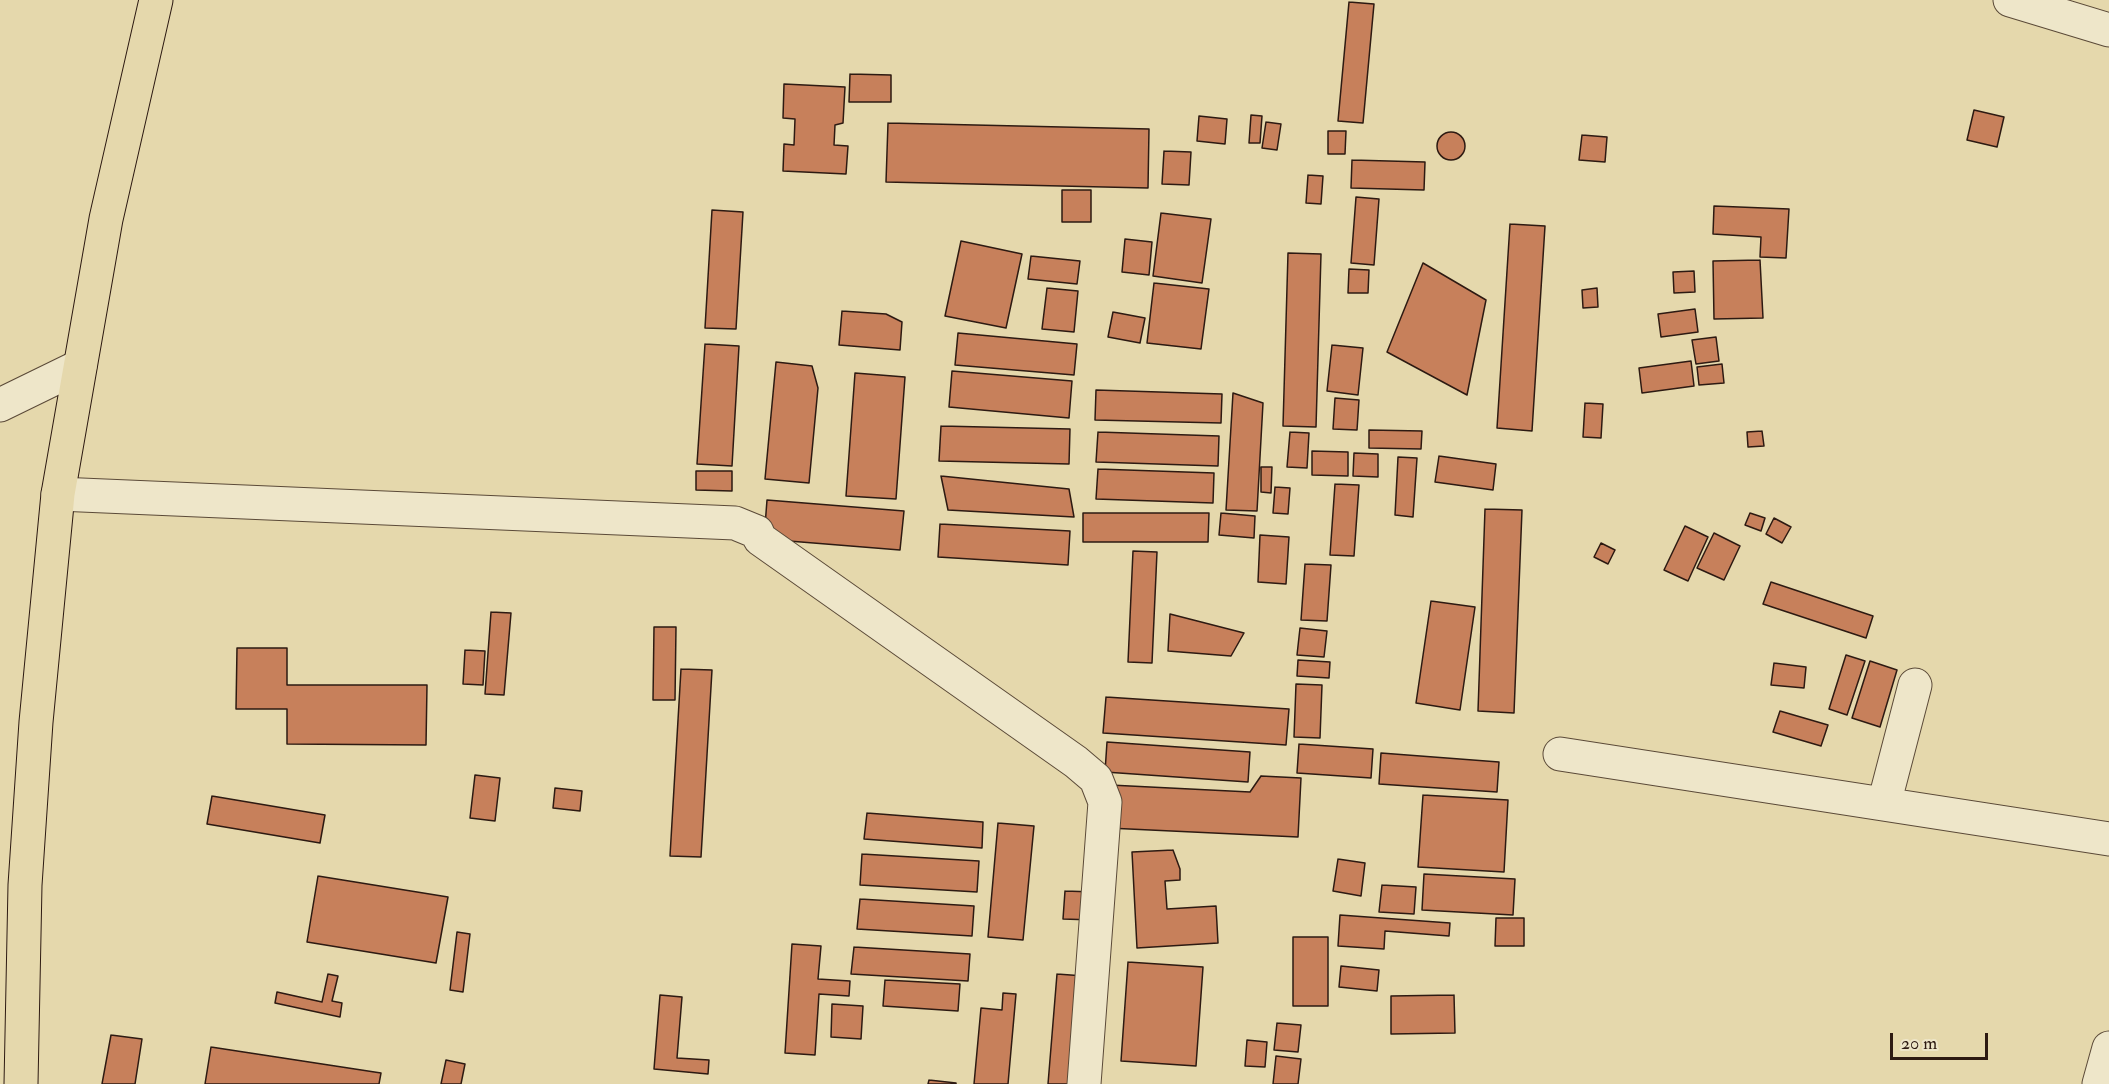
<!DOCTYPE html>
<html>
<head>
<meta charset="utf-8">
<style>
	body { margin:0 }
	#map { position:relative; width:2109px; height:1084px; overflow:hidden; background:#e5d8ac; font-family:"IM FELL Double Pica",serif }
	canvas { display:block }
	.scale { position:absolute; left:1890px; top:1033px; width:98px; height:27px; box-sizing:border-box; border:3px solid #2d1a12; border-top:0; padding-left:8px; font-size:18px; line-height:21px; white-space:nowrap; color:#2d1a12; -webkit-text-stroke:4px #eee6c9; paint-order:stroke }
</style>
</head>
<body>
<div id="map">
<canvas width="2109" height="1084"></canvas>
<div class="scale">20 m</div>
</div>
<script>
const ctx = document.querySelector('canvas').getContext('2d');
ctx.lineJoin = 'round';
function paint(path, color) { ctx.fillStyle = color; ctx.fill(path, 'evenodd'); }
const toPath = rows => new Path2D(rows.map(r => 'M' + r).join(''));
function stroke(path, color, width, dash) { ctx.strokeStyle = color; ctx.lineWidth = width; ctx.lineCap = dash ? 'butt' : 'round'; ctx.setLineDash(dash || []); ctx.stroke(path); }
const building = toPath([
	[1349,2,1374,4,1363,123,1338,121,1349,2],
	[850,74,891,75,891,102,849,102,850,74],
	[784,84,845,87,843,123,835,125,834,145,848,146,846,174,783,171,784,144,794,145,795,119,783,118,784,84],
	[1974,110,2004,117,1997,147,1967,140,1974,110],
	[1251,115,1262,116,1260,143,1249,143,1251,115],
	[1199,116,1227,119,1225,144,1197,141,1199,116],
	[1266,122,1281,124,1277,150,1262,148,1266,122],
	[888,123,1149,129,1148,188,886,182,888,123],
	[1328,131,1346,131,1345,154,1328,154,1328,131],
	'1437 146a14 14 0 1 1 28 0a14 14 0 1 1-28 0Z',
	[1582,135,1607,137,1605,162,1579,160,1582,135],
	[1164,151,1191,152,1189,185,1162,184,1164,151],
	[1352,160,1425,162,1424,190,1351,188,1352,160],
	[1308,175,1323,176,1321,204,1306,203,1308,175],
	[1062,190,1091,190,1091,222,1062,222,1062,190],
	[1356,197,1379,199,1374,265,1351,263,1356,197],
	[1714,206,1789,209,1786,258,1760,257,1761,237,1713,234,1714,206],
	[712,210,743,212,736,329,705,328,712,210],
	[1161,213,1211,219,1202,283,1153,276,1161,213],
	[1510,224,1545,226,1532,431,1497,428,1510,224],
	[1125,239,1152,242,1149,275,1122,272,1125,239],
	[961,241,1022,254,1006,328,945,316,961,241],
	[1288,253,1321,254,1316,427,1283,426,1288,253],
	[1031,256,1080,261,1077,284,1028,279,1031,256],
	[1760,260,1763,318,1714,319,1713,261,1760,260],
	[1423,263,1486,300,1467,395,1387,352,1423,263],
	[1349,269,1369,270,1368,293,1348,293,1349,269],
	[1694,271,1695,292,1674,293,1673,272,1694,271],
	[1154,283,1209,289,1201,349,1147,343,1154,283],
	[1047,288,1078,291,1074,332,1042,329,1047,288],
	[1597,288,1598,307,1583,308,1582,290,1597,288],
	[1695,309,1698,332,1661,337,1658,314,1695,309],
	[842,311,886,314,902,322,900,350,839,345,842,311],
	[1113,312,1145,318,1140,343,1108,337,1113,312],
	[958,333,1077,344,1074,375,955,365,958,333],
	[1716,337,1719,361,1696,364,1692,340,1716,337],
	[705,344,739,346,732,466,697,464,705,344],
	[1332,345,1363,348,1358,395,1327,391,1332,345],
	[1691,361,1694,386,1642,393,1639,368,1691,361],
	[776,362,812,366,818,388,809,483,765,479,776,362],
	[1722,364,1724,383,1699,385,1697,367,1722,364],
	[952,371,1072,381,1069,418,949,407,952,371],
	[855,373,905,377,896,499,846,496,855,373],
	[1096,390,1222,394,1221,423,1095,420,1096,390],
	[1233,393,1263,403,1257,511,1226,510,1233,393],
	[1335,398,1359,400,1357,430,1333,429,1335,398],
	[1585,403,1603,404,1601,438,1583,437,1585,403],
	[941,426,1070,429,1069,464,939,461,941,426],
	[1369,430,1422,431,1421,449,1369,448,1369,430],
	[1762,431,1764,446,1748,447,1747,432,1762,431],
	[1098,432,1219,436,1218,466,1096,462,1098,432],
	[1290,432,1309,433,1307,468,1287,467,1290,432],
	[1312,451,1348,452,1348,476,1312,475,1312,451],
	[1354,453,1378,454,1378,477,1353,476,1354,453],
	[1439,456,1496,464,1493,490,1435,482,1439,456],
	[1398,457,1417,458,1413,517,1395,515,1398,457],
	[1261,467,1272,467,1271,493,1261,492,1261,467],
	[1098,469,1214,473,1213,503,1096,499,1098,469],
	[696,471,732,471,732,491,696,490,696,471],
	[941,476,1069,489,1074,517,948,510,941,476],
	[1335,484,1359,485,1354,556,1330,555,1335,484],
	[1275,487,1290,488,1288,514,1273,513,1275,487],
	[767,500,904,511,900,550,764,539,767,500],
	[1485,509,1522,510,1514,713,1478,711,1485,509],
	[1083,513,1209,513,1208,542,1083,542,1083,513],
	[1221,513,1255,516,1254,538,1219,535,1221,513],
	[1750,513,1765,518,1761,531,1745,525,1750,513],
	[1774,518,1791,527,1782,543,1766,534,1774,518],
	[940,524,1070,531,1068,565,938,557,940,524],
	[1685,526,1708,537,1688,581,1664,570,1685,526],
	[1714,533,1740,546,1724,580,1697,568,1714,533],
	[1260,535,1289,537,1286,584,1258,582,1260,535],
	[1601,543,1615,550,1608,564,1594,557,1601,543],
	[1133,551,1157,552,1152,663,1128,662,1133,551],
	[1305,564,1331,565,1327,621,1301,620,1305,564],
	[1771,582,1873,616,1866,638,1763,604,1771,582],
	[1431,601,1475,607,1460,710,1416,703,1431,601],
	[491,612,511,613,504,695,485,694,491,612],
	[1170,614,1244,633,1231,656,1168,651,1170,614],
	[654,627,676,627,675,700,653,700,654,627],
	[1300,628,1327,631,1324,657,1297,655,1300,628],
	[237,648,287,648,287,685,427,685,426,745,287,744,287,709,236,709,237,648],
	[465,650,485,651,483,685,463,684,465,650],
	[1846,655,1865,661,1847,715,1829,709,1846,655],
	[1298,660,1330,662,1329,678,1297,676,1298,660],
	[1870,661,1897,670,1880,727,1852,718,1870,661],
	[1774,663,1806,667,1804,688,1771,685,1774,663],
	[681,669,712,670,701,857,670,856,681,669],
	[1296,684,1322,685,1320,738,1294,737,1296,684],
	[1106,697,1289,709,1286,745,1103,733,1106,697],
	[1780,711,1828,725,1821,746,1773,732,1780,711],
	[1107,742,1250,752,1248,782,1105,772,1107,742],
	[1299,744,1373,749,1371,778,1297,773,1299,744],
	[1381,753,1499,762,1497,792,1379,784,1381,753],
	[475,775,500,778,495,821,470,818,475,775],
	[1261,776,1301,778,1298,837,1108,828,1110,785,1250,792,1261,776],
	[555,788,582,791,580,811,553,808,555,788],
	[1423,795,1508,800,1504,872,1418,867,1423,795],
	[212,796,325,815,320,843,207,824,212,796],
	[867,813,983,822,982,848,864,839,867,813],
	[998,823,1034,826,1023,940,988,937,998,823],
	[1173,850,1180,869,1180,880,1165,881,1167,909,1216,906,1218,943,1137,948,1132,852,1173,850],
	[862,854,979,861,977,892,860,885,862,854],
	[1338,859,1365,863,1361,896,1333,891,1338,859],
	[1424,874,1515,879,1513,915,1422,910,1424,874],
	[318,876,448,897,436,963,307,942,318,876],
	[1382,885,1416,887,1414,914,1379,912,1382,885],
	[1065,891,1094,892,1093,920,1063,919,1065,891],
	[860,899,974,906,972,936,857,929,860,899],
	[1340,915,1450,923,1449,936,1385,931,1384,949,1338,946,1340,915],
	[1496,918,1524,918,1524,946,1495,946,1496,918],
	[457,932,470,934,463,992,450,990,457,932],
	[1293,937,1328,937,1328,1006,1293,1006,1293,937],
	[792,944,821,946,818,979,850,981,849,996,819,994,815,1055,785,1053,792,944],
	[854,947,970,954,968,981,851,974,854,947],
	[1128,962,1203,967,1196,1066,1121,1061,1128,962],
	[1341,966,1379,970,1377,991,1339,987,1341,966],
	[328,974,338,976,332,1001,342,1003,340,1017,275,1003,277,992,322,1002,328,974],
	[1057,974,1084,976,1075,1084,1048,1084,1057,974],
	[885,980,960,984,958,1011,883,1006,885,980],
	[1003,993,1016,994,1008,1084,974,1084,981,1008,1002,1010,1003,993],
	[660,995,682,997,677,1058,709,1060,708,1074,654,1069,660,995],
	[1454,995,1455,1033,1391,1034,1391,996,1454,995],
	[832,1004,863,1006,861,1039,831,1037,832,1004],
	[1277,1023,1301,1025,1298,1052,1274,1050,1277,1023],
	[111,1035,142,1039,135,1084,102,1084,111,1035],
	[1247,1040,1267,1042,1265,1067,1245,1066,1247,1040],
	[211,1047,381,1073,379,1084,205,1084,211,1047],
	[1276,1056,1301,1059,1298,1084,1273,1084,1276,1056],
	[446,1060,465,1064,461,1084,441,1084,446,1060],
	[929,1080,956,1083,956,1084,928,1084,929,1080]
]);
const minor = toPath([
	[2010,0,2109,30],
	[0,405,80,366],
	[58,494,735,523,757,532,760,539,1076,762,1096,779,1105,802,1084,1084],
	[1560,754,2109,839],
	[1884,804,1915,685],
	[2099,1084,2109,1048]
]);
const major = toPath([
	[21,1084,25,885,36,722,58,494,106,219,156,0]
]);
paint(building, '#c7805b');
stroke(building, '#2d1a12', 1.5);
stroke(minor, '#5b4a38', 35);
stroke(major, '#2d1a12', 35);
stroke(minor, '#eee6c9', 33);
stroke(major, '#e5d8ac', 33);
</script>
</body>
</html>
